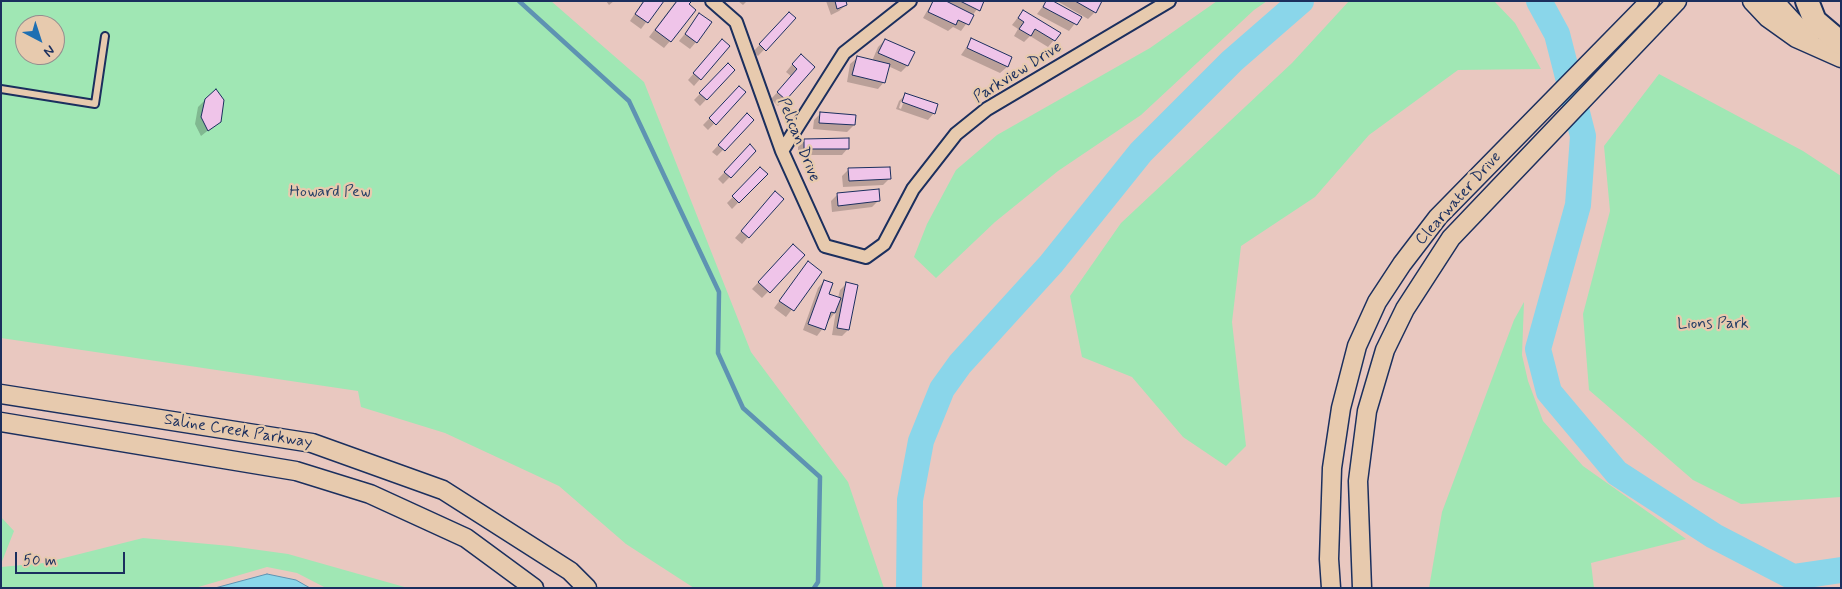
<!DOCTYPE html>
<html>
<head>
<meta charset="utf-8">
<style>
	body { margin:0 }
	#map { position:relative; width:1842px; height:589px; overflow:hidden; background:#e9c8c0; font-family:Mynerve,sans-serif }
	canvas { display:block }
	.frame { position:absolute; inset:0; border:2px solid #1b2f5e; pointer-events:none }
	.north { position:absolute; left:15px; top:15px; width:50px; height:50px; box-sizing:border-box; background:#e7caae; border:1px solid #958c8e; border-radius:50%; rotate:140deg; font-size:14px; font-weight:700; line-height:20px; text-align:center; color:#1b2f5e }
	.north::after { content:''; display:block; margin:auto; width:18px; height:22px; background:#1f6fb2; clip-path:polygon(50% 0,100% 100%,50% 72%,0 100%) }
	.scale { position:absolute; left:15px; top:552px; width:110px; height:22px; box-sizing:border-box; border:2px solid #1b2f5e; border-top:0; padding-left:6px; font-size:15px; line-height:18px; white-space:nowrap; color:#1b2f5e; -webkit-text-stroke:4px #e7caae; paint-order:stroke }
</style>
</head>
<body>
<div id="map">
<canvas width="1842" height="589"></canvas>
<div class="frame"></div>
<div class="north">N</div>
<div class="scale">50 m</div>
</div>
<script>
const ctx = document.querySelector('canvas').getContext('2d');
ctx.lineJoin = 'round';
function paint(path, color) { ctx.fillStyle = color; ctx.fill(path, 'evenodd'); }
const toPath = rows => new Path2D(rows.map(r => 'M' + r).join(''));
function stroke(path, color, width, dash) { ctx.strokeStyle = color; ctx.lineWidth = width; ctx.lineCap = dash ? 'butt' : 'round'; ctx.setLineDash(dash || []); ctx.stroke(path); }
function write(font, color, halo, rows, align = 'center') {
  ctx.font = font + ' Mynerve,sans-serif'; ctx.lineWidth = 4.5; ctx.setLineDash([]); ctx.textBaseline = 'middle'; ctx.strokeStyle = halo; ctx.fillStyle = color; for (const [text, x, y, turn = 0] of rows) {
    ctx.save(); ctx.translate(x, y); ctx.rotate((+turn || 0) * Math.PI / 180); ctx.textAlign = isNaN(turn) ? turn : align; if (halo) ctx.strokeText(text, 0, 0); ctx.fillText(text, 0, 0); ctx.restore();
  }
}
const green = toPath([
	[1,1,551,1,644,82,751,352,848,482,884,588,694,588,626,544,559,486,445,433,361,407,358,391,1,338],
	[25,25,55,25,55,55,25,55],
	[1217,1,1267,1,1254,10,1141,115,1058,171,995,222,936,278,914,257,927,224,956,170,997,135,1150,48],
	[1349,1,1494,1,1515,23,1541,69,1458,70,1369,135,1315,197,1241,246,1232,322,1246,446,1226,466,1183,437,1132,377,1082,357,1070,296,1121,223,1292,63],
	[1659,74,1803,151,1841,176,1841,497,1741,504,1693,480,1589,390,1583,314,1610,211,1604,146],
	[1524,302,1522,355,1528,381,1543,421,1583,466,1686,539,1591,563,1594,588,1429,588,1442,512,1514,320],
	[1,517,14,531,1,564],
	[143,538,230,546,288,554,408,588,326,588,297,573,267,567,195,588,1,588,1,567,44,563]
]);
const water = toPath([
	[267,574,296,580,310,588,215,588,267,574]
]);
const shadow = toPath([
	[606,1,614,1,609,5],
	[643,1,662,1,641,29,630,21],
	[676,1,690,1,670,41,664,48,649,37],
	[738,1,747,1,743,5],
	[826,1,845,1,846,5,839,11,831,15],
	[933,1,983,1,961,31,953,27,948,31,923,18],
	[1047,1,1080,17,1069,31,1037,14],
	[1057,1,1100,1,1095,12,1088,19],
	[1023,11,1054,40,1048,47,1030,36,1024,42,1014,36,1018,29,1012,25],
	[700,15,696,42,690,49,679,41],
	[794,18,758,56,753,52,782,20],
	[972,39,1011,57,1007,67,1000,73,961,55],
	[885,40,907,66,901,72,888,66,884,82,878,89,847,82,850,64,857,58,872,61,878,47],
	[716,48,700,79,694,86,688,80],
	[794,62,814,67,778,106,771,99,792,77,786,72],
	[728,65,734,70,700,106,694,100],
	[744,92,708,130,703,125,733,94],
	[905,95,934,113,928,120,896,109,899,101],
	[901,101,904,101,901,109,899,108],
	[205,100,220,121,201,136,195,124,198,107],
	[821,113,854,125,847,132,813,129,814,120],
	[752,120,717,156,712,152,740,122],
	[804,140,848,148,842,155,798,155,798,147],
	[750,146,755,151,723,184,718,179],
	[760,169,766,174,732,209,727,203],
	[849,169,889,179,883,185,843,187,842,176],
	[838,194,879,200,872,207,832,212,831,201],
	[769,200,748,237,742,244,735,238],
	[793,246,803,255,762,298,752,289],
	[808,263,820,272,786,317,774,308],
	[824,281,827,294,838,298,840,290,846,284,848,330,842,336,832,335,836,311,817,336,803,330,818,288]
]);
const stream = toPath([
	[519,1,629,101,719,292,718,353,743,408,820,477,818,582,814,588]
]);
const river = toPath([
	[1539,1,1557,34,1583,136,1578,205,1538,349,1549,392,1617,473,1714,536,1793,577,1841,570],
	[909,588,910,500,921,441,942,389,960,364,1051,264,1141,152,1232,61,1301,1]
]);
const building = toPath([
	[644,1,664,1,648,23,635,14,644,1],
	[677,1,692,1,689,4,696,10,671,42,655,30,677,1],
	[835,1,846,1,847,5,837,9,835,1],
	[933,1,946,1,974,15,969,25,958,20,956,25,928,12,933,1],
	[960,1,984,1,980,11,960,1],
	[1046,1,1053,1,1082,17,1077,25,1043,7,1046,1],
	[1075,1,1102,1,1096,13,1075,1],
	[1023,10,1061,33,1055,41,1035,29,1031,36,1019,29,1024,22,1018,18,1023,10],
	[789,12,796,18,766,51,759,44,789,12],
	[699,13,712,22,697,43,685,34,699,13],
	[971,38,1012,57,1008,67,967,48,971,38],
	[722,39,730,46,701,80,693,73,722,39],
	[885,39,915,52,908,66,878,53,885,39],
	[801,54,815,67,786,100,777,92,797,69,792,64,801,54],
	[857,56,890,64,885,83,852,75,857,56],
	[728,63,735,70,707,100,699,93,728,63],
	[739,86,746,92,716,125,709,118,739,86],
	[216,89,224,100,221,122,208,131,201,117,205,99,216,89],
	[905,93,938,104,935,114,902,102,905,93],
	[820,112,856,115,855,125,819,123,820,112],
	[747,113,754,120,725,151,718,145,747,113],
	[849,138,849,149,804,149,804,139,849,138],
	[750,144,756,151,731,178,724,172,750,144],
	[760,167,768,174,739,203,732,196,760,167],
	[890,167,891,179,849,181,848,168,890,167],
	[879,189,880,201,838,206,837,193,879,189],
	[775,191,784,199,749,238,741,231,775,191],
	[793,244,805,255,770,293,758,282,793,244],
	[808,261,822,272,794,311,779,301,808,261],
	[824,280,833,283,829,294,841,298,835,313,831,312,825,330,808,324,824,280],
	[846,282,858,285,849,330,837,328,846,282]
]);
const lane = toPath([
	[1,89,95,104,105,36]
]);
const street = toPath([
	[712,1,736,22,782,151,825,246,866,257,884,244,913,189,956,134,987,109,1169,1],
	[782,151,844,53,910,1]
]);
const secondary = toPath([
	[1752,1,1768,18,1796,38,1841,58],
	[1774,1,1798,27,1810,34],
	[1,394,312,443,443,490,570,571,587,588],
	[1,422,296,471,370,494,466,538,534,588],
	[1331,588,1329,559,1332,468,1341,408,1357,346,1377,302,1402,264,1438,217,1650,1],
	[1362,588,1358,481,1367,411,1385,350,1405,309,1451,238,1677,1]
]);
const highway = toPath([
	[1807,1,1815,21,1841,43]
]);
const streetNames = [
	["Parkview Drive",1018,73,-32],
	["Pelican Drive",798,140,68],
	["Clearwater Drive",1459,199,-48],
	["Saline Creek Parkway",238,432,9]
];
const parkNames = [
	["Howard Pew",330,193],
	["Lions Park",1713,325]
];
paint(green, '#a0e7b4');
paint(water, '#8ad6ea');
stroke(water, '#5e93b2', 1);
paint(shadow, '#0003');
stroke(stream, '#5e93b2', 4.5);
stroke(river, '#8ad6ea', 26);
paint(building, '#efc4e9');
stroke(building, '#1b2f5e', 1);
stroke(lane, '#1b2f5e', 10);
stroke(street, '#1b2f5e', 16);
stroke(secondary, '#1b2f5e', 21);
stroke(highway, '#1b2f5e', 26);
stroke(lane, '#e7caae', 6);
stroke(street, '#e7caae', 12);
stroke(secondary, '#e7caae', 18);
stroke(highway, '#e7caae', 22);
write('16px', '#1b2f5e', '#e7caae', streetNames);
write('16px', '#284167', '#e7caae', parkNames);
</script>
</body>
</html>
